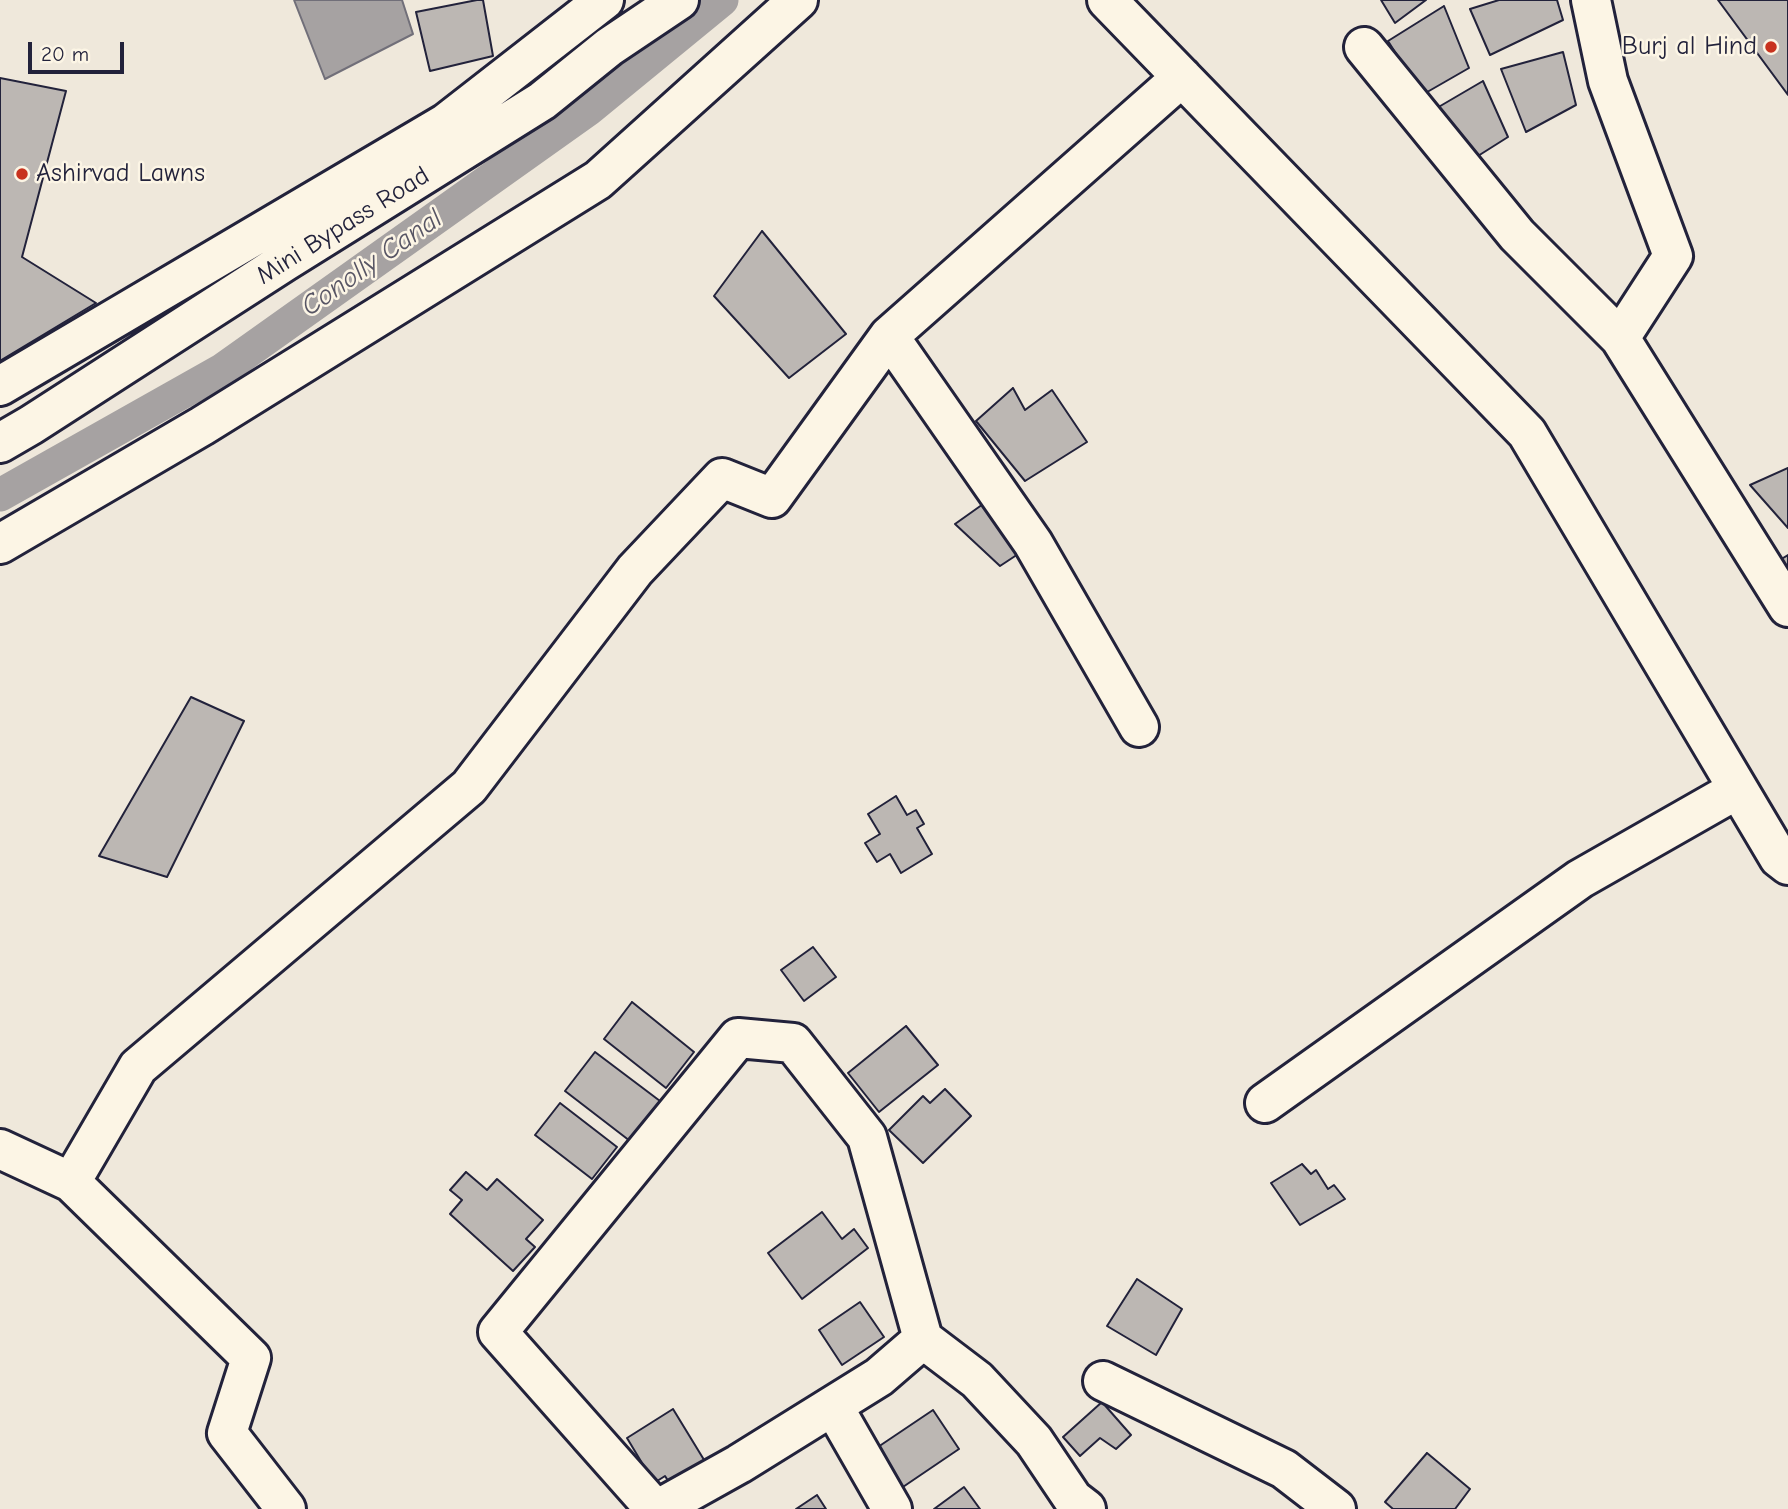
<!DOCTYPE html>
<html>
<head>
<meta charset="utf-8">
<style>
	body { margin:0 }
	#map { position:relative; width:1788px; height:1509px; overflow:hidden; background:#efe8db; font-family:"Comic Neue",sans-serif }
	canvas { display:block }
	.scale { position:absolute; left:28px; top:42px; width:96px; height:32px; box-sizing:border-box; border:4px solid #22223b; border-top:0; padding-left:9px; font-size:21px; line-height:24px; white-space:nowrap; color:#22223b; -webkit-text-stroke:5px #fcf5e5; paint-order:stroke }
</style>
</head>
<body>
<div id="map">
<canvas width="1788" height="1509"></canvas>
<div class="scale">20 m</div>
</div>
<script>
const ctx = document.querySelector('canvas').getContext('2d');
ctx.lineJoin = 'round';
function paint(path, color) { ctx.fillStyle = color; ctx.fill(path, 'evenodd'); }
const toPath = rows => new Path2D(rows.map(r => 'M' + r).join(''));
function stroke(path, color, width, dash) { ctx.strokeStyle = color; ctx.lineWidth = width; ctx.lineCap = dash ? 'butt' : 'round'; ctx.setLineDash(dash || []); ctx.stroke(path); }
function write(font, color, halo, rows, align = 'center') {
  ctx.font = font + ' "Comic Neue",sans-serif'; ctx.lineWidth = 5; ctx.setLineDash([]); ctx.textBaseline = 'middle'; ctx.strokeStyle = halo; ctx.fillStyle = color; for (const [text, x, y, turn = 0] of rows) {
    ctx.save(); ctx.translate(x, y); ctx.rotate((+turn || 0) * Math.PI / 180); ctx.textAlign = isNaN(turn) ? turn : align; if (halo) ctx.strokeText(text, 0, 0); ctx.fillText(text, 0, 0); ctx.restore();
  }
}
const water = toPath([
	[294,0,402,0,413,34,325,79,294,0]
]);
const canal = toPath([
	[0,495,222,370,589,109,722,0]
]);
const building = toPath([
	[477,0,483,0,493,56,430,71,416,12,477,0],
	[1381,0,1426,0,1395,23,1381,0],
	[1499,0,1557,0,1563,20,1490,55,1470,9,1499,0],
	[1718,0,1788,0,1788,95,1718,0],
	[1444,6,1469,68,1422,95,1388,41,1444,6],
	[1563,52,1576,105,1526,132,1501,69,1563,52],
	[0,78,66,91,22,257,96,303,0,361,0,78],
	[1483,81,1508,137,1470,161,1430,112,1483,81],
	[762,231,846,334,789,378,714,296,762,231],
	[1013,388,1025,410,1052,390,1087,442,1025,481,976,421,1013,388],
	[1788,468,1788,528,1750,485,1788,468],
	[993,497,1044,537,1000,566,955,524,993,497],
	[1788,555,1788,576,1778,561,1788,555],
	[191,697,244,721,167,877,99,856,191,697],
	[896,796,907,815,916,810,924,824,917,828,932,854,901,873,890,854,877,862,865,843,880,834,868,814,896,796],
	[813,947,836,977,804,1001,781,970,813,947],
	[632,1002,694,1052,666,1088,604,1039,632,1002],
	[906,1026,938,1065,879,1112,848,1073,906,1026],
	[595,1052,660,1101,630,1141,565,1091,595,1052],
	[945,1089,971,1116,923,1163,889,1130,923,1096,930,1103,945,1089],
	[560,1103,617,1147,592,1179,535,1135,560,1103],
	[1302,1164,1311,1174,1316,1170,1328,1189,1334,1185,1345,1199,1300,1225,1271,1183,1302,1164],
	[466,1172,487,1190,497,1179,543,1220,526,1239,535,1247,513,1271,450,1214,462,1200,450,1190,466,1172],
	[822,1212,842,1239,854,1229,868,1248,802,1299,768,1253,822,1212],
	[1137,1279,1182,1309,1156,1355,1107,1326,1137,1279],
	[860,1302,884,1337,842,1365,819,1330,860,1302],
	[1102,1402,1131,1435,1116,1449,1100,1438,1080,1456,1063,1437,1102,1402],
	[673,1409,709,1468,674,1490,665,1476,654,1483,627,1438,673,1409],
	[933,1410,959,1449,897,1491,872,1451,933,1410],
	[1427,1453,1470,1489,1455,1509,1393,1509,1385,1502,1427,1453],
	[964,1487,980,1509,934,1509,964,1487],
	[817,1495,826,1509,796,1509,817,1495]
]);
const minor = toPath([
	[1107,0,1527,433,1779,858,1788,865],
	[1591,0,1608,81,1673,256,1620,338],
	[1364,47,1517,235,1620,338,1788,607],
	[889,336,1033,543,1139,727],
	[0,544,202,426,598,180,798,0],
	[1265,1103,1580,879,1738,789],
	[0,1149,71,1182,138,1067,469,787,635,570,722,478,772,498,889,336,1182,77],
	[71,1182,251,1358,227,1433,286,1509],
	[1103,1381,1284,1469,1336,1509],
	[833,1406,892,1509],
	[655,1509,498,1332,738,1038,793,1043,867,1137,923,1339],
	[664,1509,669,1503,739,1464,879,1377,923,1339,977,1380,1034,1441,1073,1499,1086,1509]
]);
const major = toPath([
	[0,386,446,123,604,0],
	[0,443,31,425,284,262,542,101,609,47,679,0]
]);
const markers = [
	[1771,47,7,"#c8321e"],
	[22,174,7,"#c8321e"]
];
const poiNames = [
	["Burj al Hind",1757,47],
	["Ashirvad Lawns",36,174,"left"]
];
const streetNames = [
	["Mini Bypass Road",343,226,-32]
];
const waterNames = [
	["Conolly Canal",372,263,-35]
];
paint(water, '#a6a2a2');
stroke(water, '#716f79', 2);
stroke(canal, '#a6a2a2', 33);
paint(building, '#bcb7b3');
stroke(building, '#22223b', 2);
stroke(minor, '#22223b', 44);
stroke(major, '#22223b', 44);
stroke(minor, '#fcf5e5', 38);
stroke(major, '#fcf5e5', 38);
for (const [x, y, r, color] of markers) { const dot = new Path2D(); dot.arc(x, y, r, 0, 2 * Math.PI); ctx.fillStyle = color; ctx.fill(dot); stroke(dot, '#fcf5e5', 2.5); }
write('26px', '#22223b', '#fcf5e5', poiNames, 'right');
write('26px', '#22223b', '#fcf5e5', streetNames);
write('italic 28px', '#575564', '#fcf5e5', waterNames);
</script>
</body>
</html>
